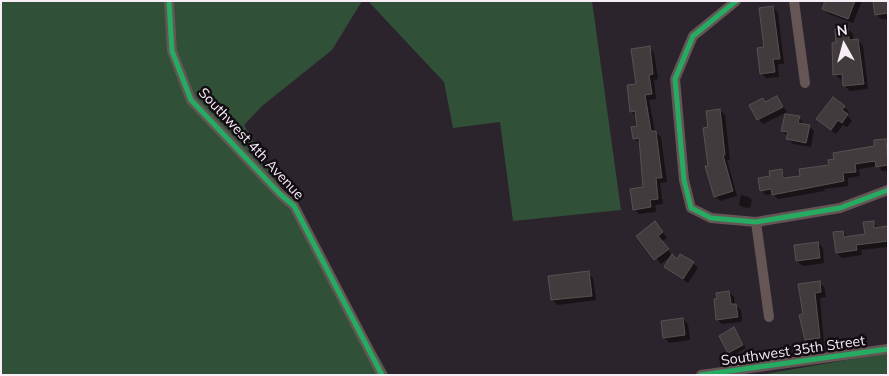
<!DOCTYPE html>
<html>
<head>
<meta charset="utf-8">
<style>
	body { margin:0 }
	#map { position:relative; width:889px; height:376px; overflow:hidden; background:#2c242c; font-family:Mulish,sans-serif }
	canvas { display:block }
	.frame { position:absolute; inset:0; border:2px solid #f7edf7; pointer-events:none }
	.north { position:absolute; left:819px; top:20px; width:50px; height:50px; -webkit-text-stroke:4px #130d13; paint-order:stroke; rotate:353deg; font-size:14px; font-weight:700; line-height:20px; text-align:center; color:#f7edf7 }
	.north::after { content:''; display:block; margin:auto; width:18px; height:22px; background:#f7edf7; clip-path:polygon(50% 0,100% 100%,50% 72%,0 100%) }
</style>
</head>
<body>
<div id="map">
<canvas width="889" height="376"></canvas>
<div class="frame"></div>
<div class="north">N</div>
</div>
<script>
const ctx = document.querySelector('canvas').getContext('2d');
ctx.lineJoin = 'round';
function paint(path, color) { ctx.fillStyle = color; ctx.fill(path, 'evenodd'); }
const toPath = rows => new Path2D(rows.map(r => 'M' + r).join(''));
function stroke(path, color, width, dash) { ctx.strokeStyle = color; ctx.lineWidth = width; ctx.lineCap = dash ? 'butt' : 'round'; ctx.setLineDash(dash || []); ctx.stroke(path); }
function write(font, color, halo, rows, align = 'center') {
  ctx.font = font + ' Mulish,sans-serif'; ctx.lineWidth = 5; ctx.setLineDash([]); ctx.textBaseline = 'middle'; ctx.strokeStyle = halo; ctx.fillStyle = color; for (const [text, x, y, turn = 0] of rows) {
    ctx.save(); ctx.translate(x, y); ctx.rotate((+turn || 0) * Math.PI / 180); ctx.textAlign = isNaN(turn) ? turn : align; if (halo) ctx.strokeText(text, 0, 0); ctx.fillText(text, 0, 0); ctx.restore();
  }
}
const green = toPath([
	[1,1,362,1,332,50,262,106,244,125,389,375,1,375],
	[368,1,592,1,621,210,513,221,500,122,453,128,444,82],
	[888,353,888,375,759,375]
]);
const shadow = toPath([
	[837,1,862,1,853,23,829,14,824,9],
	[888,1,888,19,881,19,876,14],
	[773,7,778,13,784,64,778,64,779,77,766,78,761,73],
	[848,29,853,34,854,41,858,40,863,46,868,89,850,91,845,86,844,79,840,79,835,74,838,43],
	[649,48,654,53,658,79,654,80,656,99,649,100,655,132,661,137,667,182,660,183,663,204,655,205,656,212,639,214,634,209,644,189,640,143,634,138,639,127,636,116,631,111],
	[777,97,787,112,763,124,758,119],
	[844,107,849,112,847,115,852,121,847,127,843,125,836,134,823,124],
	[720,110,725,115,730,160,727,160,737,196,720,201,715,196,709,167,709,128],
	[799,117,804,125,809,126,814,131,811,147,793,144,783,131],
	[888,140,888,171,882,171,878,166,859,169,860,176,848,178,848,186,824,189,825,191,778,199,773,194,766,195,761,190,771,178,781,171,787,179,801,177,876,147,875,141],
	[741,195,749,197,752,200,750,208,742,207,739,204],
	[873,222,878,229,888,227,888,247,861,250,862,255,842,258,837,253,843,232,848,237,866,235],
	[660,228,667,238,662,241,672,255,678,261,693,263,698,268,688,283,665,267,672,255,661,264,638,236],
	[818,243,823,248,824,263,803,266,797,261],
	[588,273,593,278,596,300,558,305,552,300],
	[819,282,824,287,826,297,820,298,824,343,812,345,806,340,804,316],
	[729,292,734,297,735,305,741,310,742,322,722,324,717,319],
	[683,319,688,324,690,340,669,343,664,337],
	[734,329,746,348,732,356,720,336]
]);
const building = toPath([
	[825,1,855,1,848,19,822,9,825,1],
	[873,1,888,1,888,13,875,15,873,1],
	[773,6,780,59,773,59,775,72,760,74,757,48,764,47,759,8,773,6],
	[848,28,849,40,858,39,864,84,843,86,842,74,833,75,832,43,836,42,835,29,848,28],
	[650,46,653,74,649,75,652,94,645,95,651,131,656,131,662,178,656,178,658,199,650,200,651,207,633,210,630,189,643,187,639,138,633,139,631,127,637,126,635,111,630,112,627,85,636,84,631,49,650,46],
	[777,96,783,107,757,120,749,105,763,98,765,102,777,96],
	[833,97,845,106,842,110,848,114,842,123,838,120,831,130,816,119,833,97],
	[720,109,725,155,723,155,733,191,714,197,705,166,708,166,703,128,708,127,706,111,720,109],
	[785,114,800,116,798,123,810,125,806,143,786,139,788,132,781,131,785,114],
	[886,139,888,165,876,167,875,161,855,164,856,172,843,173,844,181,772,195,771,189,760,191,758,178,770,176,769,171,782,169,783,178,800,176,799,169,829,165,828,160,834,159,833,153,874,146,874,140,886,139],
	[655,221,663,232,658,236,669,249,654,260,636,236,655,221],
	[874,221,874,228,888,226,888,241,856,245,857,250,836,253,833,232,843,231,844,237,865,234,863,222,874,221],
	[818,242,820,258,796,261,794,245,818,242],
	[672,254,677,259,680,254,694,262,683,279,664,267,672,254],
	[589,271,592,296,551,300,548,276,589,271],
	[820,281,821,292,815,293,820,338,805,340,799,315,803,314,798,284,820,281],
	[729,291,731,304,736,304,738,317,716,320,714,299,717,299,716,293,729,291],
	[683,318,685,335,663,338,661,321,683,318],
	[734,327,743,345,728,353,719,336,734,327]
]);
const minor = toPath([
	[169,1,172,51,191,100,280,194,294,206,382,375],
	[736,1,693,36,675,79,684,180,691,208,711,218,756,222,840,208,888,190],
	[794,1,805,83],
	[756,222,769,317],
	[701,375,888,349]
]);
const cycleway = toPath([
	[169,1,172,51,191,100,280,194,294,206,382,375],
	[736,1,693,36,675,79,684,180,691,208,711,218,756,222,840,208,888,190],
	[701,375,888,349]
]);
const streetNames = [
	["Southwest 4th Avenue",251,144,47],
	["Southwest 35th Street",793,351,-8]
];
paint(green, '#315038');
paint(shadow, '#0007');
paint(building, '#423b3d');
stroke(building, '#575151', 1);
stroke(minor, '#655655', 10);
stroke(cycleway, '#26ab63', 5);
write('14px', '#f7edf7', '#130d13', streetNames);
</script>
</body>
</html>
